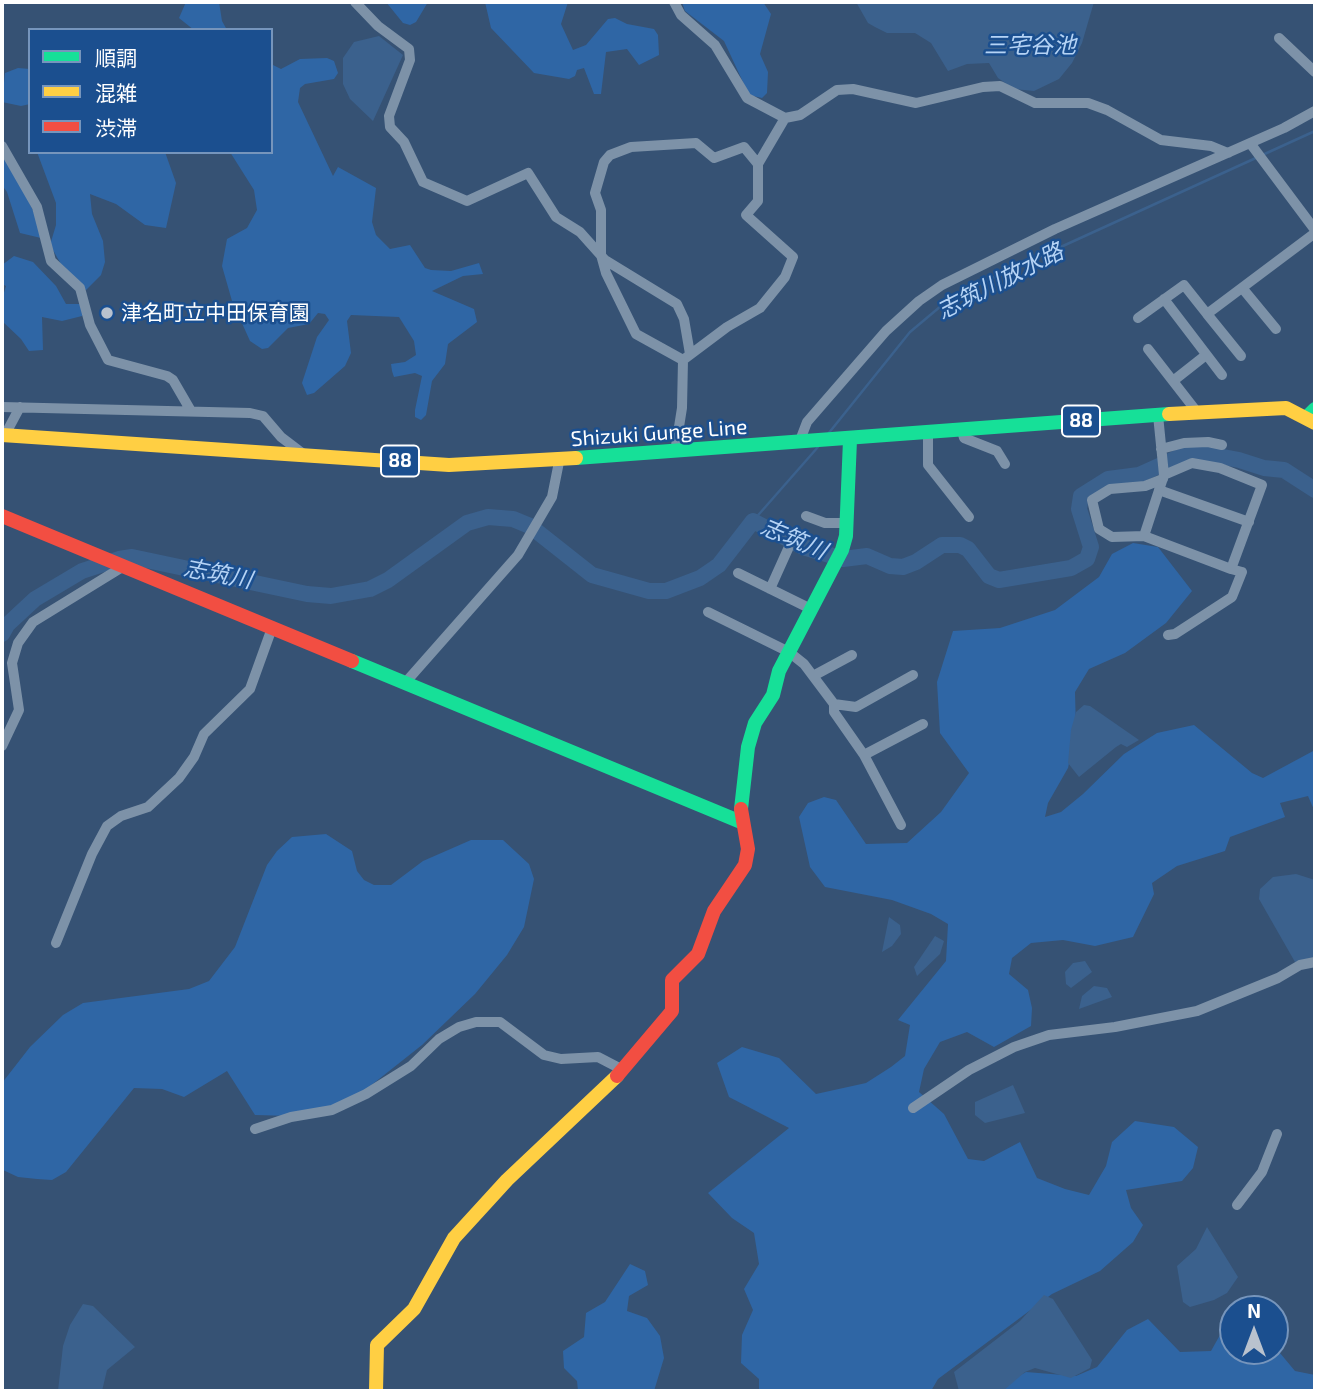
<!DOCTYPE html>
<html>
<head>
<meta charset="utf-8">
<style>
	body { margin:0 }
	#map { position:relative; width:1317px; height:1393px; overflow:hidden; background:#365274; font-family:"Exo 2","Noto Sans JP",sans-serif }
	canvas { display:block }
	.frame { position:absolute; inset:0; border:4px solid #fff; pointer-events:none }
	.legend { position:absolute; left:28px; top:28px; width:245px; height:126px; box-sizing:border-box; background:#1b4f8f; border:2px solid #7695bc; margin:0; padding:9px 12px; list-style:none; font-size:21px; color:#fff }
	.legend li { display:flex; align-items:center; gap:14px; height:35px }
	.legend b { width:35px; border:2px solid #7695bc }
	.north { position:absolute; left:1219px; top:1295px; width:70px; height:70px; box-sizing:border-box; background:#1b4f8f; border:2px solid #7695bc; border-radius:50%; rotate:0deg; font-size:19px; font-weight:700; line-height:28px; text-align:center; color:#fff }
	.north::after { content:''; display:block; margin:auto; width:24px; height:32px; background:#b9c2ce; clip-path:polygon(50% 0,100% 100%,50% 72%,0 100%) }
</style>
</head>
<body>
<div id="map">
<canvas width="1317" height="1393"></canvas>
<div class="frame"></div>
<ul class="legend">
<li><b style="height:9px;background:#16e098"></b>順調</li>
<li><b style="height:9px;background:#ffcf43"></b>混雑</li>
<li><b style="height:9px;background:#f24e42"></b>渋滞</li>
</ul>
<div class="north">N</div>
</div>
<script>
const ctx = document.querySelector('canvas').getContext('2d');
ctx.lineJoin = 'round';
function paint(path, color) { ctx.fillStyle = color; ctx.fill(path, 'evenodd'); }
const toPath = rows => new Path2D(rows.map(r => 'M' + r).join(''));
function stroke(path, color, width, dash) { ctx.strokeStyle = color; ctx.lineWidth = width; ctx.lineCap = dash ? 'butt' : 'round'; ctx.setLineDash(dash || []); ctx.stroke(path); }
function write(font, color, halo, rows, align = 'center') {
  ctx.font = font + ' "Exo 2","Noto Sans JP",sans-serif'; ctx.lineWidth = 5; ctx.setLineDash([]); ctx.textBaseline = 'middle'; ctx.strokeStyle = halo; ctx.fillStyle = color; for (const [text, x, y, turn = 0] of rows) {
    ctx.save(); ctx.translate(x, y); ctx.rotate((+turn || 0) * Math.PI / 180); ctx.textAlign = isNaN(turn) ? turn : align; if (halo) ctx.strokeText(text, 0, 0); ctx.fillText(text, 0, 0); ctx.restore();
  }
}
const green = toPath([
	[186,2,219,2,222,21,227,30,194,30,179,18],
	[386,2,428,2,416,22,410,25,403,23],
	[485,2,568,2,561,24,573,50,586,45,608,19,615,18,627,24,654,29,658,35,659,55,639,65,627,49,606,52,601,94,594,94,584,68,577,70,575,76,569,79,534,73,491,28],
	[682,2,763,2,771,14,760,54,768,72,767,93,762,98,749,95,724,41,685,11],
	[327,58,334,61,338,73,334,79,305,84,300,88,298,102,333,176,338,167,376,188,372,222,376,235,390,249,410,245,425,268,431,270,451,271,479,263,483,274,463,276,432,291,474,309,477,322,448,344,445,364,432,381,426,415,421,420,415,417,415,410,422,376,415,373,394,377,392,371,391,364,405,362,416,355,414,341,399,317,351,315,347,321,351,353,345,366,314,393,307,395,302,383,317,337,329,320,325,314,318,313,309,324,288,328,268,348,262,349,250,341,232,301,222,266,227,239,247,228,257,210,254,190,230,152,271,152,271,64,281,69,300,59],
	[18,68,30,69,30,104,21,106,2,102,5,73],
	[2,145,37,219,41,238,20,233,7,192,2,185],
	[37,152,165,152,176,183,166,228,145,225,116,204,90,194,92,214,103,241,105,262,101,275,86,290,65,271,50,245,56,225,56,203],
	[14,256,33,262,56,286,66,304,80,304,83,309,82,316,62,321,42,317,43,350,29,351,21,339,2,321,2,299,6,286,2,284,2,265],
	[1133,543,1158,547,1192,591,1166,623,1125,653,1089,669,1075,692,1076,731,1068,768,1048,803,1045,817,1061,812,1083,794,1124,754,1157,733,1194,725,1252,773,1263,778,1315,750,1315,812,1308,796,1280,803,1285,817,1230,837,1225,851,1177,866,1152,883,1154,894,1133,937,1095,946,1063,940,1031,943,1012,958,1009,974,1028,990,1032,1008,1031,1026,994,1047,967,1032,940,1042,924,1069,919,1092,944,1114,968,1159,984,1161,1020,1142,1037,1178,1065,1189,1089,1195,1106,1166,1112,1142,1135,1121,1174,1127,1198,1147,1193,1168,1182,1181,1126,1190,1131,1208,1143,1225,1133,1242,1100,1271,1052,1294,938,1379,931,1391,759,1391,759,1379,741,1363,742,1335,753,1310,744,1289,759,1264,754,1233,732,1218,708,1193,789,1128,729,1097,717,1063,742,1047,779,1058,816,1094,866,1083,891,1067,905,1056,910,1025,898,1020,946,961,948,924,931,914,892,900,825,887,810,867,799,817,808,803,824,797,836,800,866,844,907,843,941,812,969,773,940,733,937,682,953,631,1000,628,1055,610,1099,577,1112,554],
	[326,834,352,851,357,871,364,880,374,885,391,885,423,861,471,840,503,840,529,864,534,879,524,927,507,955,475,994,422,1045,350,1102,292,1116,255,1115,227,1071,184,1097,162,1089,134,1088,66,1172,52,1180,37,1179,18,1177,3,1170,2,1083,30,1047,63,1015,83,1003,189,989,209,981,235,947,267,865,277,851,292,837],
	[630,1264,645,1271,648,1285,629,1296,627,1311,647,1318,660,1336,664,1358,654,1391,578,1391,577,1381,564,1368,563,1351,584,1337,586,1313,605,1302],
	[1148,1319,1180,1352,1211,1351,1220,1335,1233,1333,1233,1351,1275,1351,1275,1347,1295,1371,1315,1375,1315,1391,993,1391,1026,1372,1076,1376,1097,1367,1127,1330]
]);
const water = toPath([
	[856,2,1094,2,1082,43,1072,63,1059,79,1034,91,1014,89,998,78,989,63,967,64,948,71,931,43,915,33,887,33,875,27,868,23],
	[379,36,403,55,373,121,350,99,343,84,343,58,354,42],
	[1084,705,1090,706,1139,740,1127,747,1121,744,1116,747,1079,777,1068,763,1071,730,1076,712],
	[1296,874,1315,880,1315,957,1295,962,1259,899,1260,889,1273,877],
	[889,917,900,925,901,934,892,946,882,952],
	[935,936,944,941,940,954,917,976,914,967],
	[1085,961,1092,972,1071,988,1066,984,1065,972,1073,963],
	[1094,986,1107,988,1112,997,1079,1009,1082,996],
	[1013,1085,1025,1113,985,1123,975,1115,975,1102],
	[1207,1227,1238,1277,1227,1293,1214,1300,1190,1307,1183,1302,1177,1266,1196,1249],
	[1044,1295,1053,1299,1092,1360,1090,1368,1071,1378,1035,1368,1025,1372,1003,1391,959,1391,954,1372,1020,1321],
	[83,1304,93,1306,135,1347,107,1370,102,1391,58,1391,63,1346,70,1325]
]);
const stream = toPath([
	[828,434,910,332,941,306,973,287,1315,131],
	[753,521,818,447]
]);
const river = toPath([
	[2,634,7,625,35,599,82,571,119,559,132,557,307,594,331,596,370,589,388,580,467,523,488,517,513,519,530,526,592,575,649,591,666,591,700,578,719,565,753,521,803,547,843,559,867,556,890,566,903,567,916,562,942,545,960,545,968,549,989,576,999,580,1071,568,1087,559,1091,547,1079,509,1081,496,1108,479,1139,475,1192,451,1239,460,1264,468,1284,470,1315,490]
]);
const street = toPath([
	[355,2,378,26,409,49,410,60,389,116,390,127,404,142,423,182,467,201,528,173,556,217,580,232,605,260,677,304,684,319,690,354],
	[674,2,681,15,715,45,747,98,785,118,800,115,837,90,853,89,916,103,983,87,1000,86,1035,103,1088,103,1107,110,1161,140,1211,146,1228,153],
	[1279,38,1315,72],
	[1250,143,1315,230],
	[2,146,37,207,51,261,80,288,90,325,108,360,167,376,173,380,191,411],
	[1243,289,1276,329],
	[1164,299,1222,375],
	[1138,318,1184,285,1207,314],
	[1148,349,1197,412],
	[1241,356,1207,314,1315,233],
	[683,360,636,334,606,273,601,255,601,210,595,193,604,162,610,155,631,147,696,143,714,158,744,147,758,164],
	[1173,381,1206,355],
	[2,407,250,413,263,416,281,437,302,453],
	[962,431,964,438,997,451,1005,464],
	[928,433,928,465,969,517],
	[5,435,20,407],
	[799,443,807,422,886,331,919,301,942,285,1055,229,1284,128,1315,111],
	[1161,449,1184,443,1208,442,1222,445],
	[675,452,682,408,683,360,727,327,760,308,785,277,793,257,746,215,758,201,758,164,785,118],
	[1163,479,1145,486,1110,489,1092,500,1099,529,1112,537,1144,536,1231,569,1262,485,1220,468,1192,463,1164,475],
	[1159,490,1249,522],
	[806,516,825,523,846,523],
	[1144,536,1164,475,1158,415],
	[738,573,811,609],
	[770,589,788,549],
	[708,612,789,652,804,664,834,704,856,707,913,675],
	[1168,635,1175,634,1232,597,1242,572,1231,569],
	[813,676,852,655],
	[405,683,518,555,552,497,559,462],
	[834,704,834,712,864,755,923,724],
	[2,746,19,710,12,663,18,643,33,622,124,566],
	[864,755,901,825],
	[56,943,92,854,107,826,121,816,148,807,179,778,194,757,204,734,250,689,272,628],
	[913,1108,969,1070,1014,1047,1049,1035,1115,1027,1197,1011,1278,978,1300,965,1315,962],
	[255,1129,291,1117,332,1110,366,1094,411,1066,439,1039,459,1027,476,1022,500,1022,544,1055,561,1059,598,1057,623,1070],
	[1237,1205,1262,1172,1277,1134]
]);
const fast = toPath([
	[1307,417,1315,409],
	[576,458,1169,414],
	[352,661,741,822],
	[741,809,748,747,755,723,773,695,779,671,842,550,846,536,850,440]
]);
const slow = toPath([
	[1169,414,1286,408,1315,423],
	[2,435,449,465,576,458],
	[376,1391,377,1345,414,1309,454,1238,507,1180,617,1076]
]);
const jam = toPath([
	[2,516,352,661],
	[617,1076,672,1011,672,980,698,954,714,911,745,865,748,849,741,809]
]);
const markers = [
	[107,313,7,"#b9c2ce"]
];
const shields = [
	[1081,421,38],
	[400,461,38]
];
const shieldNames = [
	["88",1081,421],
	["88",400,461]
];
const poiNames = [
	["津名町立中田保育園",121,313]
];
const streetNames = [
	["Shizuki Gunge Line",659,433,-4]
];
const waterNames = [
	["三宅谷池",1030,45],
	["志筑川放水路",1000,281,-27],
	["志筑川",794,539,23],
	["志筑川",218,574,11]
];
paint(green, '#2f66a5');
paint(water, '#3b618d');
stroke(stream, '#3b618d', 2.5);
stroke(river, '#3b618d', 16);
stroke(street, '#7d92a8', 10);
stroke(fast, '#16e098', 14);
stroke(slow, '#ffcf43', 14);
stroke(jam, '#f24e42', 14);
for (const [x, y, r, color] of markers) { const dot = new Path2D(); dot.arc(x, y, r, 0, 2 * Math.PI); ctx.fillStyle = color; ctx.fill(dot); stroke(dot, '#1b4f8f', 2.5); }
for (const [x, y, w] of shields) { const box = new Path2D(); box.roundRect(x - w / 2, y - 15.5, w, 31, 5); ctx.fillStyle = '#1b4f8f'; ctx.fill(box); stroke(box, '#fff', 2); }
write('bold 19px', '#fff', null, shieldNames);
write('21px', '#fff', '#1b4f8f', poiNames, 'left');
write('21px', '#fff', '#1b4f8f', streetNames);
write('italic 23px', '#b5d3f5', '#1b4f8f', waterNames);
</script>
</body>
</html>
